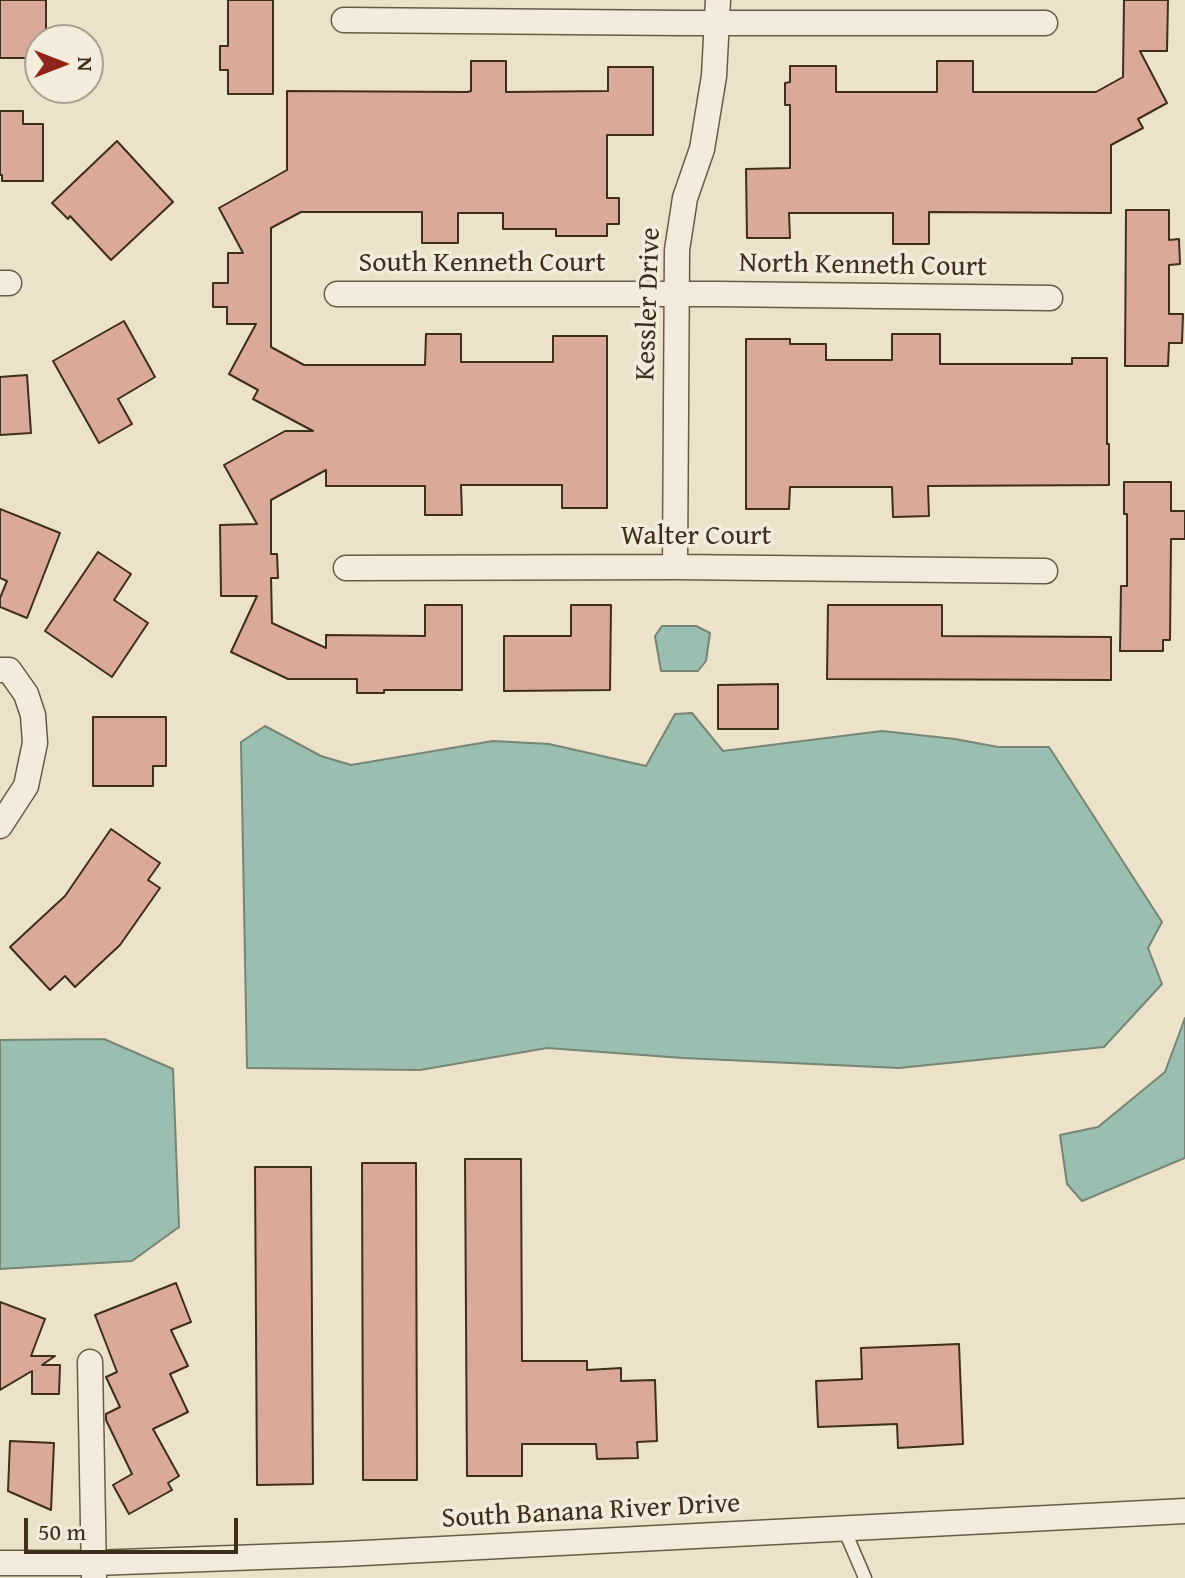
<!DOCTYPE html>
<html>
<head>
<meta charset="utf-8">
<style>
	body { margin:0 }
	#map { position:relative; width:1185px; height:1578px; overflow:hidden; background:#ece2c9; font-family:"Gentium Book Plus",serif }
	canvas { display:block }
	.north { position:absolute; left:24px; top:24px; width:80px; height:80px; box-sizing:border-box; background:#f3ecdc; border:2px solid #aba08e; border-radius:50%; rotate:90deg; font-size:22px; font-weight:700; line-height:32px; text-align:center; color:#3f2e19 }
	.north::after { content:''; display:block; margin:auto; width:28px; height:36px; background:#8f2418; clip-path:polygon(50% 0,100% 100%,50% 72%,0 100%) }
	.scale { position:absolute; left:24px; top:1518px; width:214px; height:36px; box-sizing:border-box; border:4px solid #3f2e19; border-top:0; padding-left:10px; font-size:24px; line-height:28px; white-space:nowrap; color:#3f2e19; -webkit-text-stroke:6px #f3ecdc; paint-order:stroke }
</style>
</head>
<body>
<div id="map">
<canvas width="1185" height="1578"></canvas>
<div class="north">N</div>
<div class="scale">50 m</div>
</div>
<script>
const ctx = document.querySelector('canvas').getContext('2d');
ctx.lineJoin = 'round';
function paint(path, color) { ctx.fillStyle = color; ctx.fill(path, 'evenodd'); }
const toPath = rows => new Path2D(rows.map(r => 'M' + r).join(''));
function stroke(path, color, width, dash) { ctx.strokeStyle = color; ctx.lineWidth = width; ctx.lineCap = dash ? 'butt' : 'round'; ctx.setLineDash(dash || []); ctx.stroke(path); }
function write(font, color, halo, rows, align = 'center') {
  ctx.font = font + ' "Gentium Book Plus",serif'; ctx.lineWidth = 7; ctx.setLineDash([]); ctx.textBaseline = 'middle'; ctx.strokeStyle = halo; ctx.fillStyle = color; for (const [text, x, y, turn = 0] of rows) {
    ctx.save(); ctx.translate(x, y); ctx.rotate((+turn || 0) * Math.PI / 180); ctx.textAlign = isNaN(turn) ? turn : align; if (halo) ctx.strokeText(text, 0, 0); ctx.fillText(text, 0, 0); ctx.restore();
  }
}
const water = toPath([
	[662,626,696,626,710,633,706,661,698,671,661,671,655,636,662,626],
	[692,713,723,751,882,731,955,739,998,747,1049,747,1162,922,1148,948,1162,984,1104,1047,899,1068,683,1058,547,1048,420,1070,247,1068,241,742,265,726,321,756,351,765,493,741,549,744,646,766,675,714,692,713],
	[1185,1018,1185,1158,1082,1201,1067,1184,1060,1135,1098,1127,1165,1072,1185,1018],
	[104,1039,173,1069,179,1227,132,1261,0,1269,0,1040,104,1039]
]);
const building = toPath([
	[0,0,46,0,46,40,40,40,40,58,0,58,0,0],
	[228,0,273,0,273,94,228,94,228,70,220,70,220,46,228,46,228,0],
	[1124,0,1168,0,1167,51,1140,51,1167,103,1138,119,1143,128,1111,145,1111,213,929,212,929,244,893,244,893,213,789,213,790,238,747,238,746,169,790,168,790,105,785,105,785,83,790,82,790,66,836,66,836,92,937,92,937,61,973,61,973,92,1096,92,1123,77,1124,0],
	[471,61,506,61,506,92,608,91,608,67,653,67,653,135,607,135,607,198,619,198,619,224,607,224,607,236,556,236,556,229,503,229,503,213,458,213,458,243,422,243,422,212,301,212,271,228,271,347,304,365,425,365,426,334,461,334,461,362,553,362,553,336,607,336,607,508,562,508,562,485,461,485,462,515,425,515,425,486,326,486,326,470,271,500,271,554,277,554,278,578,271,578,272,623,326,648,326,635,425,636,425,605,462,605,462,690,384,690,384,693,357,693,357,679,288,679,231,652,257,596,221,596,220,525,257,524,224,465,285,431,313,431,253,399,258,390,229,374,256,324,227,324,227,307,213,307,213,283,228,283,228,253,243,253,219,208,287,170,287,91,467,92,471,91,471,61],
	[0,111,23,111,23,124,43,124,43,181,2,181,2,175,0,175,0,111],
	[117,141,173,202,111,260,70,216,68,219,52,203,117,141],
	[1126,210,1169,210,1169,240,1179,239,1180,264,1169,265,1169,314,1183,314,1182,343,1169,343,1168,366,1125,366,1126,210],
	[124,321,155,377,118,399,132,424,99,443,53,361,124,321],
	[892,334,940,334,940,364,1072,364,1072,358,1107,358,1107,444,1109,444,1109,485,928,486,929,516,893,517,892,487,790,487,789,509,746,509,746,339,790,339,790,344,826,344,826,360,892,360,892,334],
	[27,375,31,433,0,435,0,377,27,375],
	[1124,482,1171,482,1171,511,1185,511,1185,539,1171,539,1170,640,1163,640,1163,651,1120,651,1121,586,1127,586,1127,514,1124,514,1124,482],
	[0,509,60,533,27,618,0,607,0,598,7,581,0,578,0,509],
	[98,552,131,574,114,600,148,623,112,677,45,631,98,552],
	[571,605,611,605,610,690,504,691,504,636,571,636,571,605],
	[828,605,942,605,942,636,1111,637,1111,680,827,679,828,605],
	[778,684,778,729,718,729,718,685,778,684],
	[93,717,166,717,166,766,153,766,153,786,93,786,93,717],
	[111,829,160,863,148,880,160,888,120,945,75,987,65,976,50,990,10,947,65,896,111,829],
	[465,1159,521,1159,522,1361,587,1361,587,1370,621,1368,621,1381,655,1380,657,1441,637,1442,638,1458,597,1459,596,1444,522,1444,522,1476,467,1476,465,1159],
	[362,1163,416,1163,417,1480,363,1480,362,1163],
	[255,1167,311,1167,313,1484,257,1485,255,1167],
	[176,1283,191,1322,171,1330,188,1366,170,1374,188,1412,153,1429,179,1476,168,1483,172,1490,129,1514,113,1485,132,1474,106,1420,106,1414,120,1407,106,1377,117,1372,95,1315,176,1283],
	[0,1302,45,1319,31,1356,55,1356,42,1365,60,1365,59,1394,32,1394,32,1371,0,1390,0,1302],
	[959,1344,963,1444,898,1448,897,1424,818,1427,816,1381,862,1379,861,1348,959,1344],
	[10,1441,54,1443,51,1510,8,1491,10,1441]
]);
const lane = toPath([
	[844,1529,865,1578]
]);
const street = toPath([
	[344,20,682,23,1045,23],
	[0,283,9,283],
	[337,294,717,294,1050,298],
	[675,567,677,250,685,198,702,149,714,76,718,0],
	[346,568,675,567,1045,571],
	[0,670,9,670,26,694,33,715,35,743,26,786,0,826],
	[90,1362,94,1578],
	[0,1563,94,1563,344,1554,1185,1511]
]);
const streetNames = [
	["South Kenneth Court",482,264],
	["North Kenneth Court",863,266,1],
	["Kessler Drive",649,304,-88],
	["Walter Court",696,537],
	["South Banana River Drive",591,1512,-3]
];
paint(water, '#9abfb0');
stroke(water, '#768574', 2);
paint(building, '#dba99a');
stroke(building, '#3f2e19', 2);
stroke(lane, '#6a5b45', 15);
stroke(street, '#6a5b45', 27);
stroke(lane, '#f3ecdc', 12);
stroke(street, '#f3ecdc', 24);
write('28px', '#3f2e19', '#f3ecdc', streetNames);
</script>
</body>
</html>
